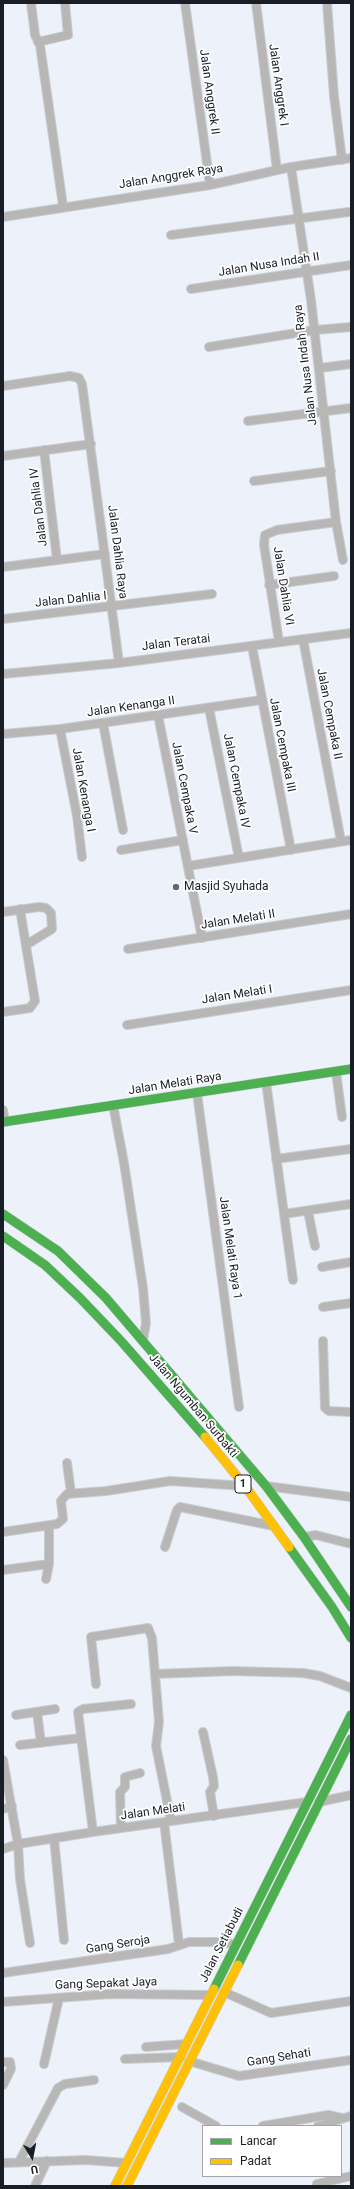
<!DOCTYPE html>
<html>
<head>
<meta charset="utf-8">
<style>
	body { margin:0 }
	#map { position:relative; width:354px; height:2189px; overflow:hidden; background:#edf2fa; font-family:Roboto,sans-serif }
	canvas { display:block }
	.frame { position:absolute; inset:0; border:4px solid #191e26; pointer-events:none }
	.legend { position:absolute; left:202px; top:2125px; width:140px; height:52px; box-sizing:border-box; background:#fff; border:1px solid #a3a5a8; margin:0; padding:5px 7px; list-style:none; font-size:12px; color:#191e26 }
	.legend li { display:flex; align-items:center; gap:8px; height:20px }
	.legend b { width:20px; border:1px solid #a3a5a8 }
	.north { position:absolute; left:12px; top:2137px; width:40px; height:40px; -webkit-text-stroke:3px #fff; paint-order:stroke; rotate:170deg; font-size:11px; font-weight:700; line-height:16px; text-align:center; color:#191e26 }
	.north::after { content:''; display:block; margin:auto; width:14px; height:18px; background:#191e26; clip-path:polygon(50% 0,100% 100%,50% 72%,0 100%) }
</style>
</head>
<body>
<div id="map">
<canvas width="354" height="2189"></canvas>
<div class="frame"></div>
<ul class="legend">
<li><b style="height:5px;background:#4caf50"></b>Lancar</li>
<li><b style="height:5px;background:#ffc107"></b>Padat</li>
</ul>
<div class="north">U</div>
</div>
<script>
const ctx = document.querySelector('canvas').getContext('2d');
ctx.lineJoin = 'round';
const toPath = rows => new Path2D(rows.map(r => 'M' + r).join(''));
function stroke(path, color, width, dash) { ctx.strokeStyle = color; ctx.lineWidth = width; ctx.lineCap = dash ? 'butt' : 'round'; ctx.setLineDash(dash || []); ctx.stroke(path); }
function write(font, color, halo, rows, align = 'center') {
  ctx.font = font + ' Roboto,sans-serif'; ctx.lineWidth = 3.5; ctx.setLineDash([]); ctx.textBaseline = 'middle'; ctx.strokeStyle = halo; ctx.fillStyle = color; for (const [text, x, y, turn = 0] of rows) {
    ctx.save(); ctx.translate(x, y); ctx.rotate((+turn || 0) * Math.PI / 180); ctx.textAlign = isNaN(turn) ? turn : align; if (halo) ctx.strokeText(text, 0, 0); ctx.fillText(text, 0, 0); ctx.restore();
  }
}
const street = toPath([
	[31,3,35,35,40,45,63,206],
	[185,3,210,185],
	[256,3,277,170],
	[327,3,334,96,342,160],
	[38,42,68,35,65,3],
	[291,167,311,300,336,522,343,560],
	[3,217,210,185,291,167,351,158],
	[171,235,349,212],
	[191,289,351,265],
	[209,347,315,330,351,327],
	[320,368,351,364],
	[3,386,70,376,79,378,82,384,119,663],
	[248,421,351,408],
	[44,450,57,560],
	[3,456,91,444],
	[254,481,331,471],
	[3,567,105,554],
	[269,585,334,576],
	[3,619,212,594],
	[303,639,341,841],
	[279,642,264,545,265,535,277,530,336,522],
	[252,646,291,850],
	[3,674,119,663,351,633],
	[209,708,239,858],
	[158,715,202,938],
	[103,723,123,830],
	[60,729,77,816,82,857],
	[3,734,60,729,261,700],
	[121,850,183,840],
	[188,866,351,840],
	[3,912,39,907,46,908,51,913,52,929,26,945],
	[128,949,351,914],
	[3,1012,30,1008,35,1001,20,909],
	[127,1025,351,990],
	[336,1072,342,1117],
	[266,1082,293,1280],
	[197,1093,239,1407],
	[113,1105,124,1163,143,1288,146,1323,143,1340],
	[3,1110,5,1122],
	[276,1159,351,1149],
	[308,1211,315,1246],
	[284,1214,351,1204],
	[322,1267,351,1262],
	[323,1307,351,1303],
	[323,1341,325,1408,329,1411,351,1412],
	[67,1463,71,1493],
	[266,1486,351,1497],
	[3,1532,57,1524,63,1519,61,1501,67,1494,106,1491,170,1481,245,1486],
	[304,1537,316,1535,351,1544],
	[165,1547,177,1510,180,1507,274,1526],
	[3,1570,49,1564],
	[46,1579,49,1564,49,1525],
	[155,1674,233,1671,303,1673,320,1676,351,1688],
	[96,1684,91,1637,148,1628,152,1638,159,1722,156,1746,171,1821],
	[37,1712,41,1743],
	[16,1715,55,1709],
	[203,1732,213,1777,214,1786,210,1792,214,1816],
	[20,1745,81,1738],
	[3,1760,18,1844,20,1879,30,1943],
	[319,1802,351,1795],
	[3,1809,12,1806],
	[164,1822,179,1944],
	[121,1828,120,1792,125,1787,125,1777,140,1773],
	[93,1832,78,1712,83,1709,131,1704],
	[54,1838,64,1940],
	[3,1849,18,1844,93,1832,307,1802],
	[3,1973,168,1949,189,1942,222,1942,236,1945],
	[224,1992,271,2013,351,2001],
	[3,2002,110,1994,211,1995],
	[146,2047,186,2044],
	[125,2059,180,2057],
	[189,2061,239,2076,351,2060],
	[3,2062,10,2062,11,2069,3,2085],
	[44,2064,59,1998],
	[182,2107,216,2126],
	[263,2126,328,2115,342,2118],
	[318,2126,351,2116],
	[19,2162,58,2088,65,2084,94,2080],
	[3,2163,86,2160,126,2163],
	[317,2184,351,2176],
	[35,2186,47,2161]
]);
const fast = toPath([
	[3,1122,351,1069],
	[3,1214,58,1251,106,1298,266,1486,304,1537,351,1607],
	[3,1236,45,1265,80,1298,121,1341,205,1437],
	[289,1547,332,1607,351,1638],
	[238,1965,351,1739],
	[214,1989,351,1715]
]);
const slow = toPath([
	[205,1437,245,1486,289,1547],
	[115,2186,214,1989],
	[127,2186,238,1965]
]);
const markers = [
	[176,887,4,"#636870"]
];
const shields = [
	[243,1484,16]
];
const shieldNames = [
	["1",243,1484]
];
const streetNames = [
	["Jalan Anggrek I",278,85,82],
	["Jalan Anggrek II",209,92,82],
	["Jalan Anggrek Raya",171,177,-9],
	["Jalan Nusa Indah II",269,265,-9],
	["Jalan Nusa Indah Raya",306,365,-97],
	["Jalan Dahlia IV",39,507,-97],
	["Jalan Dahlia Raya",117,552,83],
	["Jalan Dahlia VI",283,586,81],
	["Jalan Dahlia I",71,600,-6],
	["Jalan Teratai",176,643,-7],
	["Jalan Kenanga II",131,707,-8],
	["Jalan Cempaka II",329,714,79],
	["Jalan Cempaka III",282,745,79],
	["Jalan Cempaka IV",236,781,79],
	["Jalan Cempaka V",184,788,79],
	["Jalan Kenanga I",83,790,80],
	["Jalan Melati II",238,920,-9],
	["Jalan Melati I",237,995,-9],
	["Jalan Melati Raya",175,1084,-9],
	["Jalan Melati Raya 1",230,1248,82],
	["Jalan Ngumban Surbakti",193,1406,50],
	["Jalan Melati",153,1812,-8],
	["Gang Seroja",118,1945,-9],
	["Jalan Setiabudi",222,1945,-63],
	["Gang Sepakat Jaya",106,1984,-2],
	["Gang Sehati",279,2058,-9]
];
const poiNames = [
	["Masjid Syuhada",184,887]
];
stroke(street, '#c8cdd3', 10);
stroke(fast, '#c8cdd3', 10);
stroke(slow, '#c8cdd3', 10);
stroke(street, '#b8b7b6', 8);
stroke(fast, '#4caf50', 9);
stroke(slow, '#ffc107', 9);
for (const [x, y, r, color] of markers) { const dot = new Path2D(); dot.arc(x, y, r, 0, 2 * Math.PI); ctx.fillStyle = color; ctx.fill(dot); stroke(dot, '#fff', 1.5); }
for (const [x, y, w] of shields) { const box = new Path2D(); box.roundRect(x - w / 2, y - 9, w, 18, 3); ctx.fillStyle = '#fff'; ctx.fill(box); stroke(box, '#191e26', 1); }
write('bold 11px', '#191e26', null, shieldNames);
write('12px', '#191e26', '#fff', streetNames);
write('12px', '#191e26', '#fff', poiNames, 'left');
</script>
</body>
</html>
